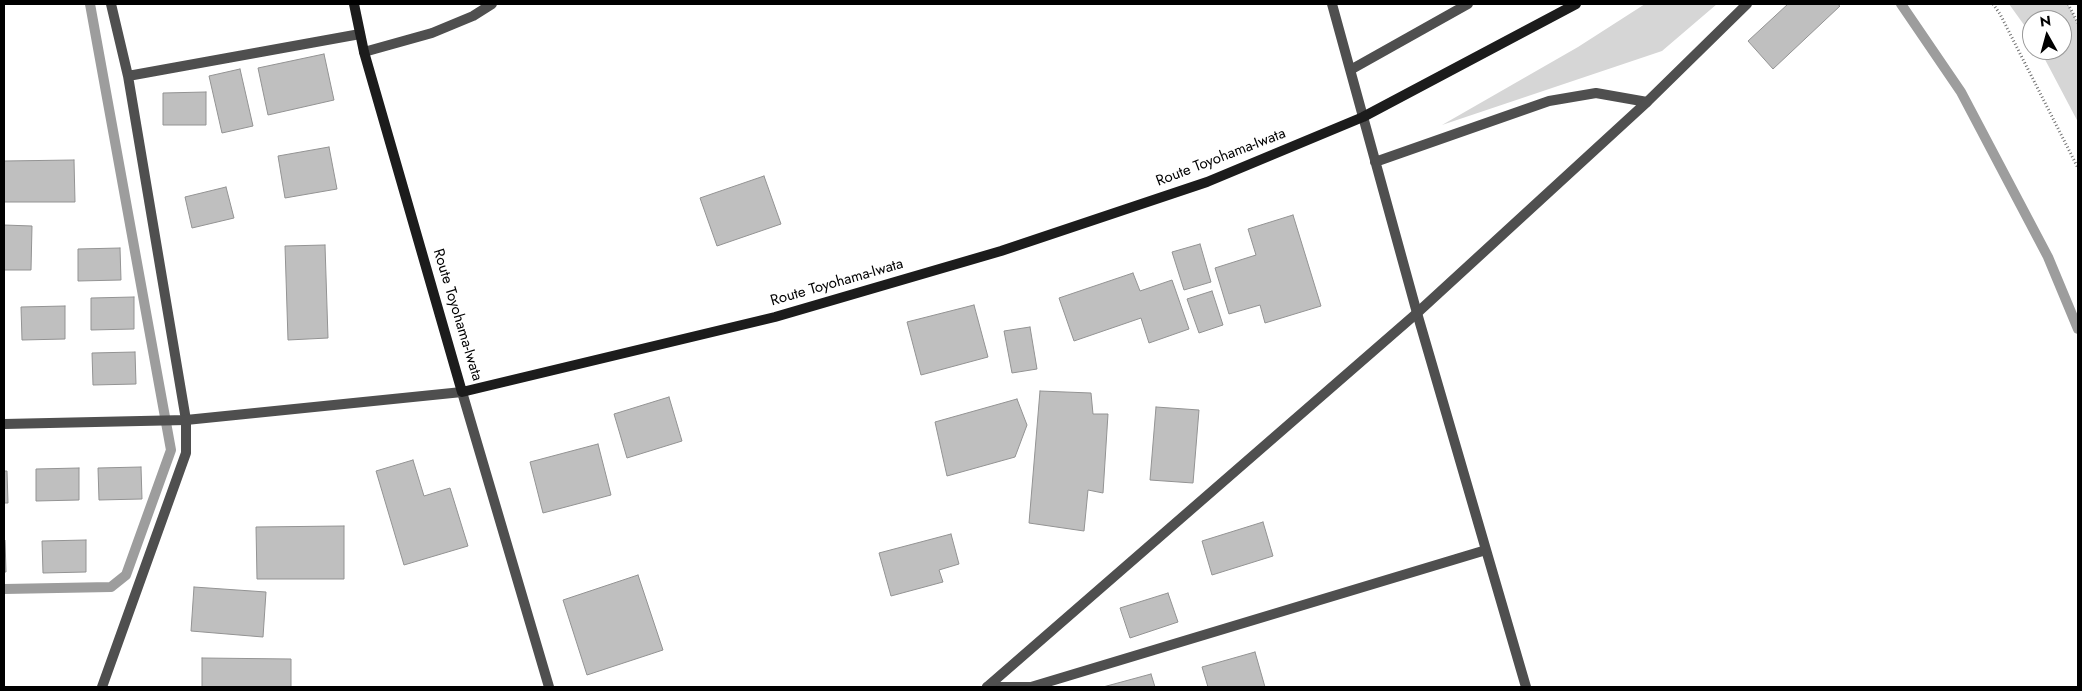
<!DOCTYPE html>
<html>
<head>
<meta charset="utf-8">
<style>
	body { margin:0 }
	#map { position:relative; width:2082px; height:691px; overflow:hidden; background:#fff; font-family:Jost,sans-serif }
	canvas { display:block }
	.frame { position:absolute; inset:0; border:5px solid #000; pointer-events:none }
	.north { position:absolute; left:2022px; top:10px; width:50px; height:50px; box-sizing:border-box; background:#fff; border:1px solid #999; border-radius:50%; rotate:353deg; font-size:14px; font-weight:700; line-height:20px; text-align:center; color:#000 }
	.north::after { content:''; display:block; margin:auto; width:18px; height:22px; background:#000; clip-path:polygon(50% 0,100% 100%,50% 72%,0 100%) }
</style>
</head>
<body>
<div id="map">
<canvas width="2082" height="691"></canvas>
<div class="frame"></div>
<div class="north">N</div>
</div>
<script>
const ctx = document.querySelector('canvas').getContext('2d');
ctx.lineJoin = 'round';
function paint(path, color) { ctx.fillStyle = color; ctx.fill(path, 'evenodd'); }
const toPath = rows => new Path2D(rows.map(r => 'M' + r).join(''));
function stroke(path, color, width, dash) { ctx.strokeStyle = color; ctx.lineWidth = width; ctx.lineCap = dash ? 'butt' : 'round'; ctx.setLineDash(dash || []); ctx.stroke(path); }
function write(font, color, halo, rows, align = 'center') {
  ctx.font = font + ' Jost,sans-serif'; ctx.lineWidth = 4.5; ctx.setLineDash([]); ctx.textBaseline = 'middle'; ctx.strokeStyle = halo; ctx.fillStyle = color; for (const [text, x, y, turn = 0] of rows) {
    ctx.save(); ctx.translate(x, y); ctx.rotate((+turn || 0) * Math.PI / 180); ctx.textAlign = isNaN(turn) ? turn : align; if (halo) ctx.strokeText(text, 0, 0); ctx.fillText(text, 0, 0); ctx.restore();
  }
}
const green = toPath([
	[1645,4,1717,4,1662,51,1442,125,1578,47],
	[2009,4,2068,4,2078,24,2078,122,2040,50,2062,50,2062,20,2032,20,2032,36]
]);
const stream = toPath([
	[1901,4,1961,92,2048,257,2078,329],
	[4,589,111,587,126,575,171,450,90,4]
]);
const building = toPath([
	[1788,4,1837,4,1840,6,1773,69,1748,41,1788,4],
	[324,54,334,100,268,115,258,68,324,54],
	[240,69,253,126,222,133,209,76,240,69],
	[206,92,206,125,163,125,163,93,206,92],
	[329,147,337,189,285,198,278,156,329,147],
	[74,160,75,202,4,202,4,161,74,160],
	[764,176,781,224,717,246,700,198,764,176],
	[226,187,234,218,192,228,185,197,226,187],
	[1293,215,1321,306,1265,323,1260,305,1229,314,1215,268,1256,255,1248,229,1293,215],
	[4,225,32,226,31,270,4,270,4,225],
	[1200,244,1211,282,1184,290,1172,252,1200,244],
	[325,245,328,338,288,340,285,246,325,245],
	[120,248,121,280,78,281,78,249,120,248],
	[1133,273,1140,291,1172,280,1189,329,1149,343,1141,318,1074,341,1059,298,1133,273],
	[1212,291,1223,325,1199,333,1187,299,1212,291],
	[134,297,134,329,91,330,91,298,134,297],
	[974,305,988,357,921,375,907,322,974,305],
	[65,306,65,339,22,340,21,307,65,306],
	[1030,327,1037,369,1012,373,1004,331,1030,327],
	[135,352,136,384,93,385,92,353,135,352],
	[1040,391,1091,393,1093,414,1108,414,1103,493,1088,490,1084,531,1029,523,1040,391],
	[669,397,682,441,627,458,614,414,669,397],
	[1017,399,1027,425,1015,457,947,476,935,422,1017,399],
	[1156,407,1199,410,1193,483,1150,480,1156,407],
	[598,444,611,495,543,513,530,462,598,444],
	[413,460,424,496,450,488,468,546,404,565,376,471,413,460],
	[141,467,142,499,99,500,98,468,141,467],
	[79,468,79,500,36,501,36,469,79,468],
	[4,471,7,471,8,503,4,503,4,471],
	[1263,522,1273,556,1212,575,1202,541,1263,522],
	[344,526,344,579,257,579,256,527,344,526],
	[951,534,959,564,939,570,943,582,891,596,879,553,951,534],
	[4,540,5,540,6,572,4,572,4,540],
	[86,540,86,572,43,573,42,541,86,540],
	[638,575,663,650,587,675,563,600,638,575],
	[194,587,266,592,263,637,191,631,194,587],
	[1168,593,1178,622,1130,638,1120,608,1168,593],
	[1255,652,1265,687,1208,687,1202,667,1255,652],
	[202,658,291,659,291,687,202,687,202,658],
	[1151,674,1155,687,1103,687,1151,674]
]);
const path = toPath([
	[1993,4,2000,14,2078,168],
	[2068,4,2078,23]
]);
const minor = toPath([
	[1332,4,1417,313,1526,687],
	[364,52,432,33,473,16,492,4],
	[1352,69,1468,4],
	[128,76,360,34],
	[1375,162,1549,101,1596,93,1647,102],
	[102,687,186,453,186,420,128,76,111,4],
	[987,687,1031,687,1486,550]
]);
const tertiary = toPath([
	[4,424,186,420,462,392,549,687],
	[987,687,1417,313,1647,102,1747,4]
]);
const secondary = toPath([
	[354,4,364,52,462,392,775,317,1001,251,1207,182,1363,117,1576,4]
]);
const streetNames = [
	["Route Toyohama-Iwata",1221,158,-21],
	["Route Toyohama-Iwata",837,283,-16],
	["Route Toyohama-Iwata",457,315,73]
];
paint(green, '#d6d6d6');
stroke(stream, '#9d9d9d', 10);
paint(building, '#bfbfbf');
stroke(building, '#939393', 1);
stroke(path, '#717171', 3, [1, 2.5]);
stroke(minor, '#4f4f4f', 10);
stroke(tertiary, '#4f4f4f', 10);
stroke(secondary, '#1c1c1c', 10);
write('15px', '#000', '#fff', streetNames);
</script>
</body>
</html>
